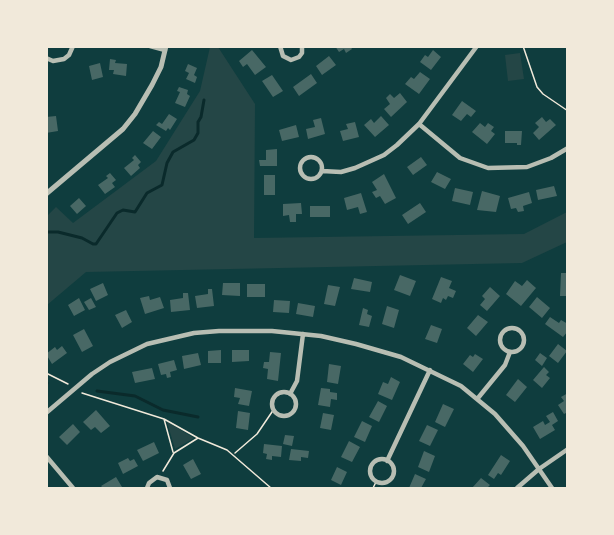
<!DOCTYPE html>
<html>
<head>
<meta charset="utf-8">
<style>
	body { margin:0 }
	#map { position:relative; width:614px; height:535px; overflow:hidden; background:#0f3d3e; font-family:"DM Sans",sans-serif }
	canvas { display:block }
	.frame { position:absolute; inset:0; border:48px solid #f1e9da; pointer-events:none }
</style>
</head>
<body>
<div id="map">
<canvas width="614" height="535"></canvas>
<div class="frame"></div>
</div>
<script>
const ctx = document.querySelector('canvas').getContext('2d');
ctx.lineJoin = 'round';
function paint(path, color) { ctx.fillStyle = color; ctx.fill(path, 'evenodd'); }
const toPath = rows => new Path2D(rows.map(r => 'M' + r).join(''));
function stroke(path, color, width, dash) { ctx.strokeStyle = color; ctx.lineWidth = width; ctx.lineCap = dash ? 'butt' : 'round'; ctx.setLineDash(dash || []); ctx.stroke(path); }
const green = toPath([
	[210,47,218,47,255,104,254,238,524,234,567,212,567,242,522,263,86,272,47,305,47,216,56,207,73,223,156,161,200,91],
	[520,53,524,79,508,81,505,55],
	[167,422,171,424,194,438,175,449]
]);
const stream = toPath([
	[46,232,58,232,82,238,93,244,96,244,117,213,123,210,135,212,147,193,162,185,167,163,173,152,194,140,198,133,198,122,201,117,204,100],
	[46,383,47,383],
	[97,391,135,396,163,410,198,417]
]);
const building = toPath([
	[335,46,350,46,352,49,346,53,344,49,339,52],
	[252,50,266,67,255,75,247,64,243,67,239,61],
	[433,50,441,57,431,70,420,62,425,55,428,57],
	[329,56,336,65,322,75,316,66],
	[110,59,116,60,115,63,127,64,126,76,113,74,114,70,109,70],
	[100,63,103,77,92,80,89,66],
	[188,64,197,68,194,75,197,77,195,83,186,79,189,73,185,71],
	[420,72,430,79,419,94,405,84,411,77,414,79],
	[311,74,317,83,299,96,293,87],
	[272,75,283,91,273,97,262,81],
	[179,87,188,90,187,94,190,96,185,107,175,103,180,92,177,91],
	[400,93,407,102,391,117,384,109,390,104,386,98,390,94,394,98],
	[462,101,476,111,471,117,467,114,461,121,452,115],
	[169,114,177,119,170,130,168,128,166,131,156,125,159,122,162,124],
	[56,116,58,131,46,133,46,117],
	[381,116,389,125,375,137,364,125,371,119,374,123],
	[542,117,546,122,550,119,556,125,539,140,533,133,539,127,535,123],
	[321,118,325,134,308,139,306,129,315,127,313,120],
	[355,122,359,137,343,141,340,131,348,129,346,124],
	[480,123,485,127,488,123,494,127,491,131,495,134,487,144,472,132],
	[296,125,299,137,282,141,279,130],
	[153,131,161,137,152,149,143,143],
	[505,131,522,131,521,145,517,145,517,143,505,143],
	[277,149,277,166,260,166,259,160,266,160,266,150],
	[135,155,141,162,138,165,140,168,131,176,124,168,134,160,132,158],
	[421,157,427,165,413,175,407,167],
	[437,172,451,179,445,189,431,182],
	[110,173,116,180,112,183,115,187,105,194,98,185,108,178,106,176],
	[384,174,396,198,385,204,380,196,376,198,372,192,377,190,372,182],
	[264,175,275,175,275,195,264,195],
	[554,186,557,196,538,200,536,190],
	[455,188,473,192,470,205,452,201],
	[482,191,500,196,496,212,477,210],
	[529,192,532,203,523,206,524,211,518,212,516,208,511,209,508,198],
	[361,193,367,212,360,214,358,207,347,210,344,198],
	[79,198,86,206,77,214,70,206],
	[301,203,302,214,296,214,296,222,290,222,289,215,283,216,283,204],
	[420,203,426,212,408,224,402,215],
	[310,206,330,206,330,217,310,217],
	[561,273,568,273,568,296,560,296],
	[400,275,416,281,410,296,394,290],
	[441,277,452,281,449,288,456,291,453,298,448,296,446,300,443,298,441,303,432,299],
	[354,278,372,282,370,292,351,289],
	[527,280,536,288,521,306,506,294,515,281,522,286],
	[103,283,108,295,96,301,90,289],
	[223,283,240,283,240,296,222,295],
	[247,284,265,284,265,297,247,297],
	[328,285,340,287,335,306,324,304],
	[490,287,500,296,487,311,480,305,485,299,482,296],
	[208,289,212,289,214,306,197,308,195,296,208,294],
	[183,293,188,293,190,310,171,312,170,300,183,298],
	[149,296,150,300,160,297,164,308,145,314,140,298],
	[537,297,550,308,542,318,529,307],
	[79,298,85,310,74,316,68,305],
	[91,298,96,307,89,310,84,302],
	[274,300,290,301,289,313,273,312],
	[298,303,315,306,313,317,296,314],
	[387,306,399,310,394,328,382,324],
	[363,308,368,310,367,314,372,316,369,327,359,325],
	[126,310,132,322,122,328,115,315],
	[478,315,488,322,476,336,467,328],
	[550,317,559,323,561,320,568,324,568,331,563,337,545,324],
	[431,325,442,329,437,343,425,339],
	[84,329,93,346,82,352,73,335],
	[558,344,567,351,558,363,549,356],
	[62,346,67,353,52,364,46,354,55,347,57,350],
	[221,350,221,363,208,363,208,351],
	[232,350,249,350,249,361,232,362],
	[270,352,281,353,278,381,267,379,268,369,263,368,264,362,269,362],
	[198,353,201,365,184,369,182,356],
	[540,353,547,358,542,366,535,360],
	[475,354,483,359,473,372,463,364,470,355,473,357],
	[174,360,177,370,170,372,171,377,167,378,166,374,161,375,158,364],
	[329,364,341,366,338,384,327,382],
	[544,367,549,372,546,375,550,378,542,388,533,380],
	[152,368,155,379,135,383,132,372],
	[391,377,400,382,392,400,378,394,383,382,388,384],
	[518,379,527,387,515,402,506,395],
	[235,388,252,391,249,406,238,404,240,398,234,397],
	[321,388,330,389,330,392,337,393,337,400,331,399,330,407,318,405],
	[568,393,568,412,564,414,558,405,564,401,561,397],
	[378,401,387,406,379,422,369,417],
	[443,404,454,409,445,427,435,422],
	[96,410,110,426,101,433,95,427,91,430,83,422],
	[238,411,250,413,248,430,236,428],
	[553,412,558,421,552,425,555,430,540,439,533,427,543,421,545,425,550,422,546,416],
	[323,413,334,415,331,430,320,428],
	[362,421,372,426,365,442,354,437],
	[73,424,80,432,67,445,59,437],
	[427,425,438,430,430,446,419,441],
	[285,435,294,436,292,446,283,444],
	[349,441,360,447,352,462,341,457],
	[154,442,159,453,143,461,137,450],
	[264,444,282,446,281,457,272,456,272,460,266,459,267,454,263,453],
	[291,449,309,451,308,458,301,457,301,461,289,460],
	[424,451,435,456,429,472,418,467],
	[501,455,510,461,501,475,498,473,494,479,488,475],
	[128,458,130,461,134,459,138,466,123,474,118,463],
	[193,459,201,474,191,479,183,465],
	[337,467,347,472,341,485,331,480],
	[415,474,426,479,421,488,409,488],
	[116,477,122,487,103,488,101,486],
	[481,478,490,485,487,488,472,488]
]);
const path = toPath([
	[523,46,537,87,543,94,568,111],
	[46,373,68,384],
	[82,393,164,419,198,438,227,450,271,488],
	[164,419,173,452],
	[235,453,257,434,274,409],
	[163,471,174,453,198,438],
	[373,488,376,482]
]);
const minor = toPath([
	[150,46,165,50],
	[280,46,283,56,291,60,299,57,302,53,302,46],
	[46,58,53,61,64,59,69,55,73,46],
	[419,124,460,158,488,168,527,167,551,158,568,148],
	'300 168a11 11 0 1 1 22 0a11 11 0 1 1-22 0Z',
	[322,171,341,172,355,168,384,155,397,145,419,124,477,46],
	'500 340a12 12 0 1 1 24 0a12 12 0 1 1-24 0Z',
	'272 404a12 12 0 1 1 24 0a12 12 0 1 1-24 0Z',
	[290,394,297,381,303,334],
	[478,398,505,365,510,352],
	[46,413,92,374,110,362,147,344,194,333,219,331,272,331,321,336,356,344,401,357,461,386,495,414,523,446,552,488],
	[46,456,73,488],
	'370 471a12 12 0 1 1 24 0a12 12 0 1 1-24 0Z',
	[387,461,430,370],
	[147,488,149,483,157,477,167,480,170,488],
	[517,488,539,469,568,449]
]);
const tertiary = toPath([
	[46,194,123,129,135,114,152,85,161,67,166,46]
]);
paint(green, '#244646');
stroke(stream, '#0a2a2b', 3);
paint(building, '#486865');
stroke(path, '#f1e9da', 1.5);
stroke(minor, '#b8beb3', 4.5);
stroke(tertiary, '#b8beb3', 5);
</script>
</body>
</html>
